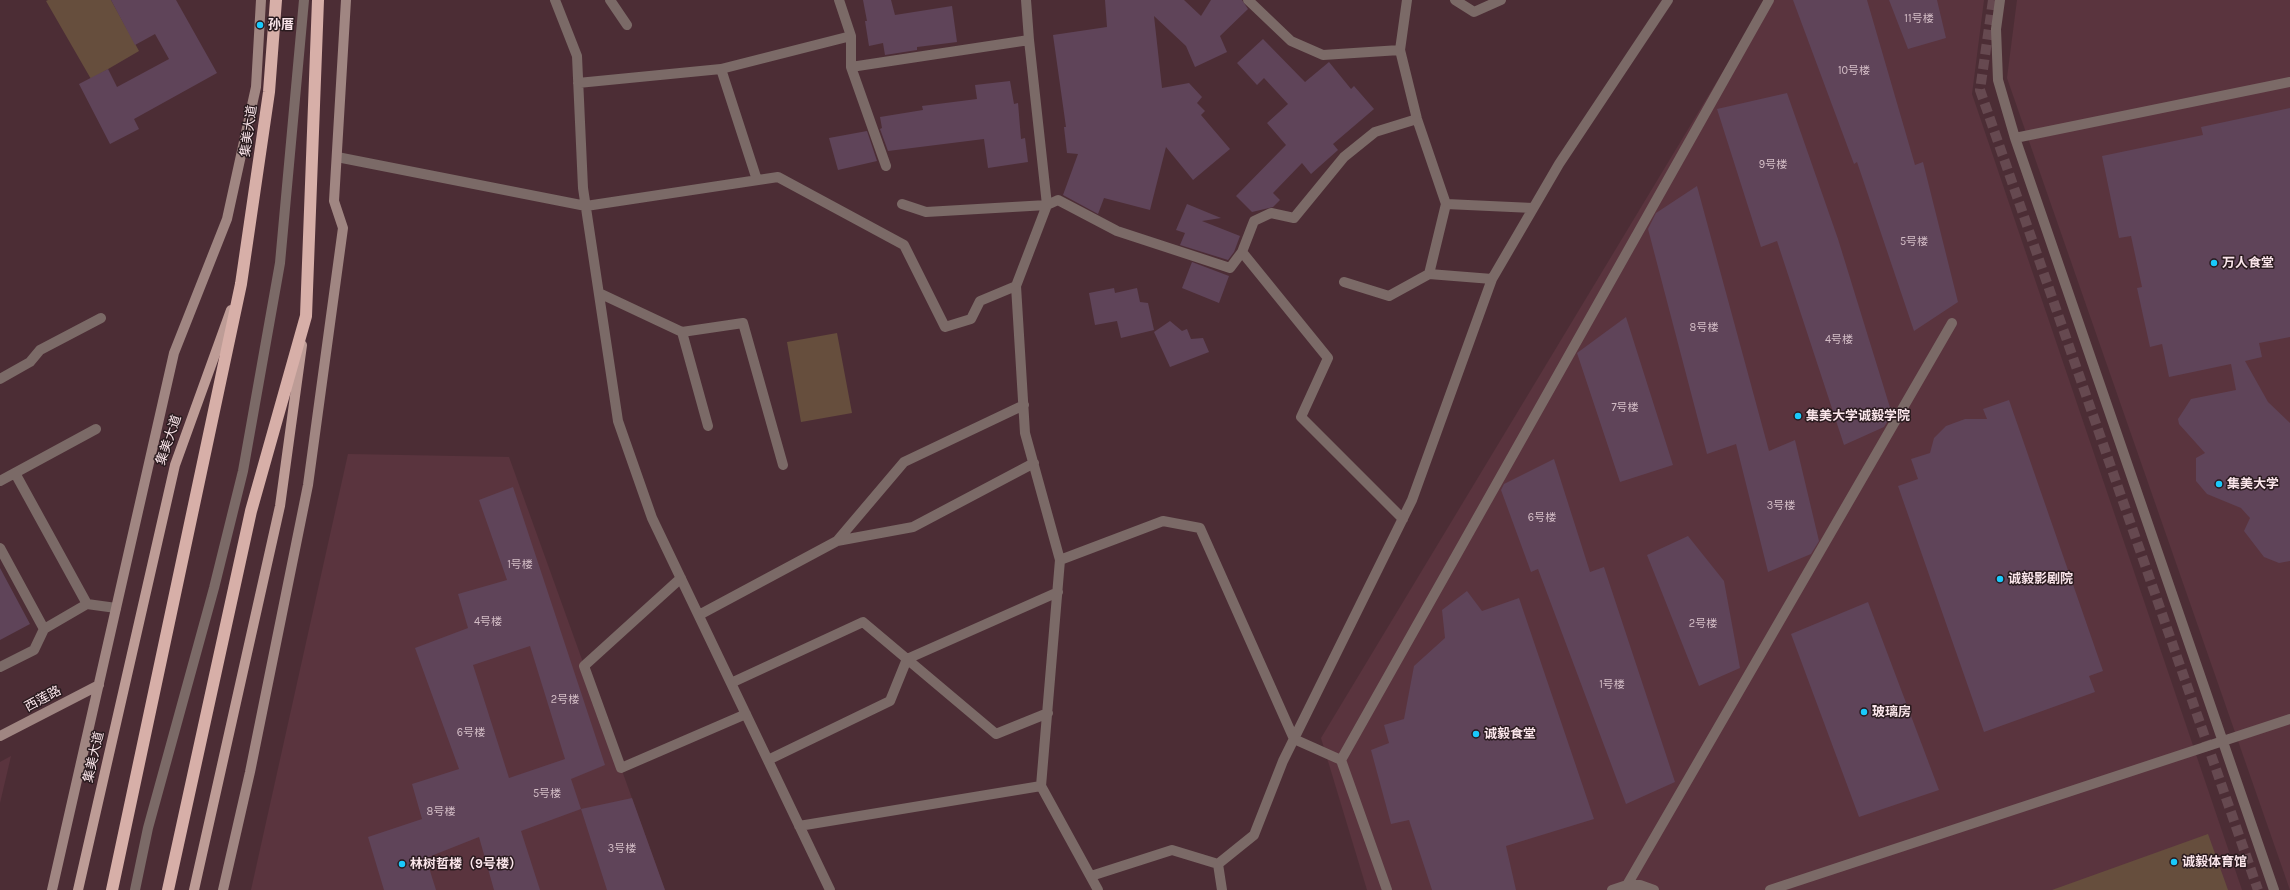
<!DOCTYPE html>
<html>
<head>
<meta charset="utf-8">
<style>
	body { margin:0 }
	canvas { display:block; background:#4c2d35 }
</style>
</head>
<body>
<canvas width="2290" height="890"></canvas>
<script>
const ctx = document.querySelector('canvas').getContext('2d');
ctx.lineJoin = 'round';
function paint(path, color) { ctx.fillStyle = color; ctx.fill(path, 'evenodd'); }
const toPath = rows => new Path2D(rows.map(r => 'M' + r).join(''));
function stroke(path, color, width, dash) { ctx.strokeStyle = color; ctx.lineWidth = width; ctx.lineCap = dash ? 'butt' : 'round'; ctx.setLineDash(dash || []); ctx.stroke(path); }
function write(font, color, halo, rows, align = 'center') {
  ctx.font = font + ' Karla,"Noto Sans SC",sans-serif'; ctx.lineWidth = 3; ctx.setLineDash([]); ctx.textBaseline = 'middle'; ctx.strokeStyle = halo; ctx.fillStyle = color; for (const [text, x, y, turn = 0] of rows) {
    ctx.save(); ctx.translate(x, y); ctx.rotate((+turn || 0) * Math.PI / 180); ctx.textAlign = isNaN(turn) ? turn : align; if (halo) ctx.strokeText(text, 0, 0); ctx.fillText(text, 0, 0); ctx.restore();
  }
}
const built = toPath([
	[1766,0,1984,0,1972,94,2242,890,1367,890,1321,738],
	[2017,0,2290,0,2290,890,2007,78],
	[348,454,509,457,665,890,251,890],
	[11,756,0,803,0,762]
]);
const green = toPath([
	[48,0,111,0,139,51,91,79,46,1],
	[837,333,852,413,801,422,787,342],
	[2208,834,2228,890,2052,890]
]);
const building = toPath([
	[111,0,176,0,217,73,134,119,139,129,110,144,79,84,108,69,117,87,169,59,155,34,135,45],
	[863,0,891,0,895,15,952,6,957,42,917,47,917,50,885,55,883,43,869,46,865,21,867,21],
	[1105,0,1184,0,1201,16,1211,0,1242,0,1248,9,1220,36,1227,52,1195,67,1186,46,1154,16,1162,88,1189,83,1202,97,1197,103,1205,111,1201,115,1230,149,1193,180,1166,147,1150,210,1104,198,1098,214,1063,195,1078,154,1067,153,1064,127,1066,127,1053,35,1107,27],
	[1793,0,1867,0,1915,165,1923,162,1958,302,1914,331,1857,162,1854,164],
	[1889,0,1937,0,1946,38,1908,49],
	[1263,39,1305,82,1329,62,1351,89,1354,86,1374,109,1333,144,1338,150,1311,174,1302,163,1273,193,1280,200,1273,207,1252,212,1236,196,1286,145,1267,123,1288,104,1264,78,1257,85,1237,63],
	[1010,81,1014,104,1018,103,1021,139,1025,138,1028,162,988,168,984,139,888,151,880,129,882,128,880,117,923,110,922,106,977,99,975,85],
	[1787,93,1838,239,1892,414,1884,427,1844,445,1777,241,1761,247,1717,109],
	[2290,108,2290,337,2259,343,2262,357,2245,361,2268,402,2290,423,2290,561,2279,563,2264,557,2244,531,2250,518,2241,508,2207,494,2196,481,2196,458,2205,453,2179,424,2178,419,2191,399,2236,390,2231,364,2169,377,2162,344,2150,347,2137,288,2142,287,2131,236,2119,238,2102,156,2203,135,2201,127],
	[867,131,877,161,838,170,829,138],
	[1697,186,1769,451,1795,440,1819,541,1811,554,1768,572,1736,444,1707,454,1648,229,1656,213],
	[1187,204,1221,218,1202,221,1240,236,1234,252,1228,260,1180,245,1185,233,1176,230],
	[1192,262,1229,276,1219,303,1182,288],
	[1114,288,1115,293,1137,288,1140,302,1148,303,1154,330,1121,338,1117,321,1095,325,1089,293],
	[1626,317,1673,465,1620,482,1577,353],
	[1170,321,1182,331,1187,329,1191,339,1203,338,1209,352,1170,367,1154,332],
	[2009,400,2103,671,2089,676,2095,692,1984,732,1898,486,1918,479,1911,459,1930,453,1934,438,1946,426,1965,419,1987,419,1983,409],
	[1554,459,1590,572,1604,567,1675,782,1626,804,1538,569,1531,572,1501,490,1504,484],
	[513,487,605,765,571,779,581,809,521,831,540,890,494,890,479,837,426,858,436,890,384,890,368,837,422,819,412,784,459,769,415,648,468,628,458,594,507,580,479,500],
	[530,646,565,759,509,778,473,665],
	[1688,536,1724,581,1740,668,1699,686,1647,555],
	[0,568,30,624,0,640],
	[1467,591,1482,611,1519,598,1594,819,1506,846,1516,890,1432,890,1409,820,1391,824,1371,750,1389,743,1384,725,1404,719,1414,666,1445,638,1442,610],
	[1868,602,1939,790,1859,817,1791,634],
	[632,798,665,890,607,890,581,809]
]);
const secondaryTunnel = toPath([
	[1993,0,1980,90,2258,890]
]);
const lane = toPath([
	[2000,0,1996,29,1998,80,2015,138,2274,890],
	[2015,138,2290,82],
	[0,379,30,362,40,350,101,318],
	[15,473,87,604,44,629],
	[0,481,96,429],
	[0,548,44,629,34,650,0,667],
	[87,604,116,608],
	[1627,885,1952,323],
	[135,890,148,828,214,588,243,471,280,263,304,0],
	[1612,890,1627,885,1640,885,1654,890],
	[1770,890,2290,719]
]);
const street = toPath([
	[555,0,577,56,583,188,618,421,652,518,830,890],
	[610,0,627,25],
	[839,0,851,36,851,67,886,166],
	[1026,0,1029,40,1047,205,1016,286,1025,433,1060,560,1041,786,1098,890],
	[1248,0,1291,41,1323,55,1400,50],
	[1407,0,1400,50,1417,119,1446,204,1429,274],
	[1455,0,1474,12,1501,0],
	[851,67,1029,40],
	[721,69,757,180],
	[578,83,721,69,851,36],
	[337,157,586,206,778,177,904,245,945,327,971,319,980,301,1016,286],
	[902,204,926,212,1047,205,1058,200,1117,231,1230,268,1242,252,1254,221,1271,213,1294,218,1344,157,1375,132,1417,119],
	[1446,204,1533,208],
	[1242,252,1328,358,1301,417,1403,519],
	[1344,282,1389,296,1429,274,1492,279],
	[599,293,682,332,743,323,783,465],
	[682,332,708,426],
	[837,541,904,462,1024,405],
	[1060,560,1163,521,1200,528,1294,739,1341,760],
	[681,578,584,666,621,768,746,714],
	[699,615,837,541,913,527,1034,463],
	[731,683,863,622,996,734,1048,713],
	[768,760,890,701,907,659,1058,592],
	[799,826,1041,786],
	[1091,876,1172,850,1218,864],
	[1222,890,1218,864,1254,835,1283,761,1412,500,1492,279,1559,164,1668,0],
	[1387,890,1341,760,1769,0]
]);
const secondary = toPath([
	[0,736,99,685],
	[52,890,174,353,227,219,256,87,261,0],
	[223,890,250,772,308,485,343,228,334,201,346,0]
]);
const primary = toPath([
	[78,890,175,465,231,310],
	[194,890,280,506,302,345]
]);
const highway = toPath([
	[112,890,241,284,269,92,276,0],
	[168,890,251,511,306,316,318,0]
]);
const markers = [
	[260,25,4,"#19cafc"],
	[2214,263,4,"#19cafc"],
	[1798,416,4,"#19cafc"],
	[2219,484,4,"#19cafc"],
	[2000,579,4,"#19cafc"],
	[1864,712,4,"#19cafc"],
	[1476,734,4,"#19cafc"],
	[2174,862,4,"#19cafc"],
	[402,864,4,"#19cafc"]
];
const numberNames = [
	["11号楼",1919,19],
	["10号楼",1854,71],
	["9号楼",1773,165],
	["5号楼",1914,242],
	["8号楼",1704,328],
	["4号楼",1839,340],
	["7号楼",1625,408],
	["3号楼",1781,506],
	["6号楼",1542,518],
	["1号楼",520,565],
	["4号楼",488,622],
	["2号楼",1703,624],
	["1号楼",1612,685],
	["2号楼",565,700],
	["6号楼",471,733],
	["5号楼",547,794],
	["8号楼",441,812],
	["3号楼",622,849]
];
const poiNames = [
	["孙厝",268,25],
	["万人食堂",2222,263],
	["集美大学诚毅学院",1806,416],
	["集美大学",2227,484],
	["诚毅影剧院",2008,579],
	["玻璃房",1872,712],
	["诚毅食堂",1484,734],
	["诚毅体育馆",2182,862],
	["林树哲楼（9号楼）",410,864]
];
const streetNames = [
	["集美大道",249,131,-82],
	["集美大道",169,440,-71],
	["西莲路",43,699,-28],
	["集美大道",94,757,-77]
];
paint(built, '#5a343e');
paint(green, '#664e3d');
paint(building, '#5f4459');
stroke(secondaryTunnel, '#664950', 10, [10, 5]);
stroke(lane, '#7b6a67', 10);
stroke(street, '#7b6a67', 10);
stroke(secondary, '#a08682', 10);
stroke(primary, '#bd9c96', 10);
stroke(highway, '#d7afa8', 12);
for (const [x, y, r, color] of markers) { const dot = new Path2D(); dot.arc(x, y, r, 0, 2 * Math.PI); ctx.fillStyle = color; ctx.fill(dot); stroke(dot, '#291a1e', 1.5); }
write('11px', '#d3bdc6', null, numberNames);
write('bold 13px', '#fae5ea', '#291a1e', poiNames, 'left');
write('13px', '#fae5ea', '#291a1e', streetNames);
</script>
</body>
</html>
